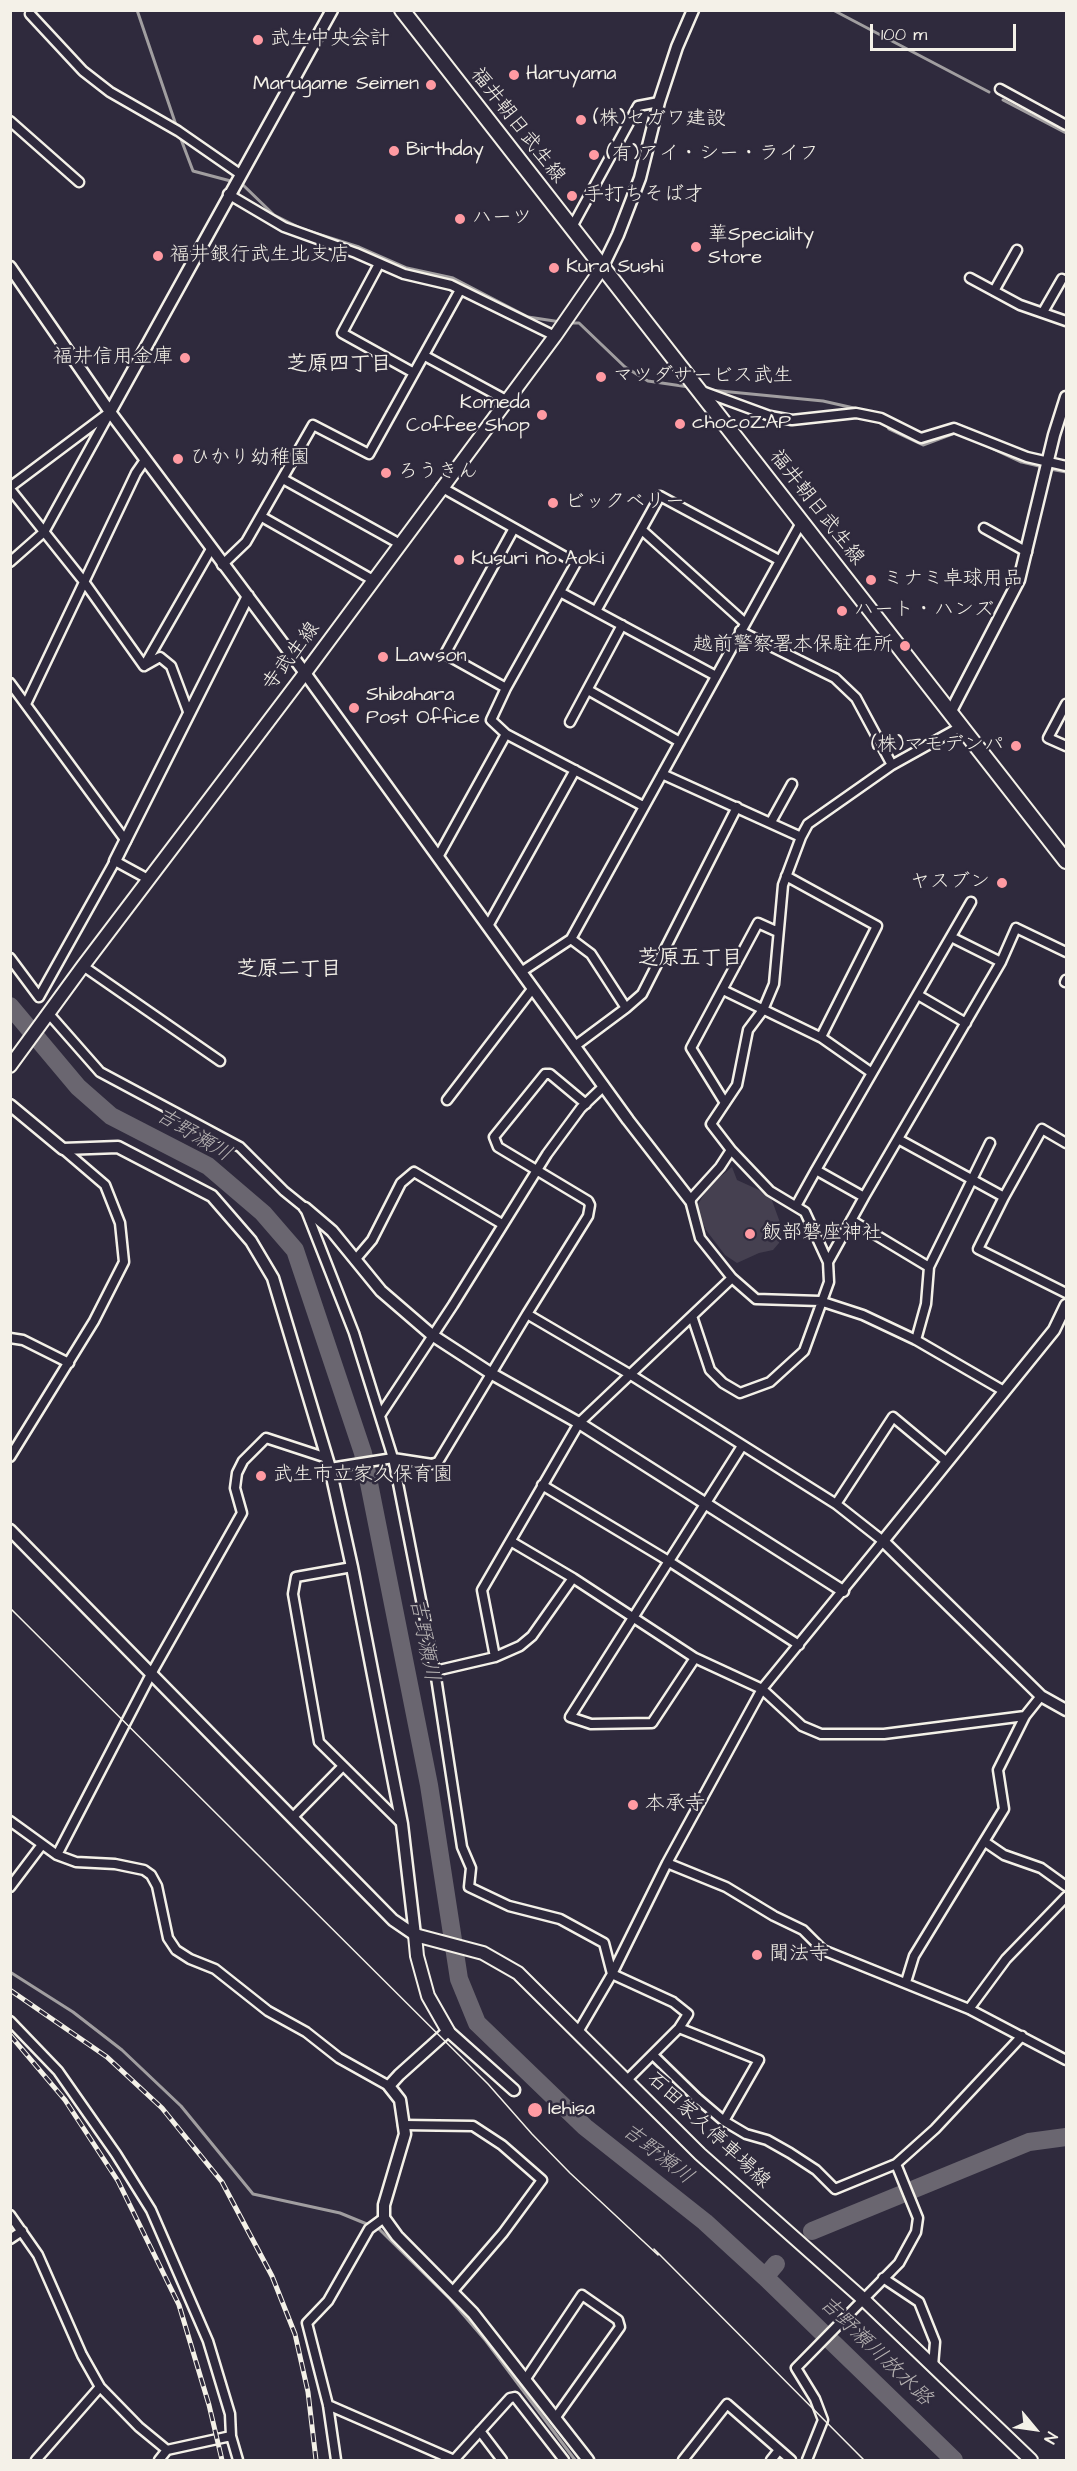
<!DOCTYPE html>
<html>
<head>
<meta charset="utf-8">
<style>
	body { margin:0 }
	#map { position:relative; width:1077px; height:2471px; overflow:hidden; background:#2f2a3d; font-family:"Architects Daughter",sans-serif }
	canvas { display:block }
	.frame { position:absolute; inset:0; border:12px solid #f4f1e8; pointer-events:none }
	.north { position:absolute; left:1005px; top:2399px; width:60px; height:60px; -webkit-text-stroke:4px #2f2a3d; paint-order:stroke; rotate:119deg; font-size:16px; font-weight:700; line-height:24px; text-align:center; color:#f4f1e8 }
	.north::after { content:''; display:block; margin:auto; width:21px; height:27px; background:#f4f1e8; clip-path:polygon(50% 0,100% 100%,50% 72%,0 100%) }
	.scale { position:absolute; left:870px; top:24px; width:146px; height:27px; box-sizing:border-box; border:3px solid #f4f1e8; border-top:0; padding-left:8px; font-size:18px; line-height:21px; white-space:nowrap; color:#f4f1e8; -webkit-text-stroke:4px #2f2a3d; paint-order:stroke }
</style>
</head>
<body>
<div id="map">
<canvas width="1077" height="2471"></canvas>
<div class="frame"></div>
<div class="north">N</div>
<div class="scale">100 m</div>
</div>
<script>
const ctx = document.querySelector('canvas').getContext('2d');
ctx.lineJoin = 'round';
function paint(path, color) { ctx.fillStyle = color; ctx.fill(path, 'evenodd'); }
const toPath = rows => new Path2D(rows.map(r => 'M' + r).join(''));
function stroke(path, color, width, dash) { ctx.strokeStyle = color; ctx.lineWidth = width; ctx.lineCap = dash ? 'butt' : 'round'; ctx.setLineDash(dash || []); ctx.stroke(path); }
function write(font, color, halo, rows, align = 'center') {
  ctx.font = font + ' "Architects Daughter","Klee One",sans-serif'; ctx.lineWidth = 5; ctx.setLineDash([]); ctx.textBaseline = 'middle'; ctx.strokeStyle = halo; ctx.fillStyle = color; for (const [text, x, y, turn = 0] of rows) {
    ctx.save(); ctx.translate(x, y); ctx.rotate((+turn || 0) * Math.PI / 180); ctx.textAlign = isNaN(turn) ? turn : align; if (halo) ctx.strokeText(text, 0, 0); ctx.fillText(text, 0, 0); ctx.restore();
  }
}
const green = toPath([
	[732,1167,737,1180,770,1195,782,1228,779,1243,773,1250,759,1253,737,1263,725,1255,706,1230,696,1208,708,1187]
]);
const stream = toPath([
	[137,10,177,128],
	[833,10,989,92],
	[1003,100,1066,133],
	[179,134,193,171,242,184,274,215,302,229,359,247,407,268,453,278,528,317,561,322],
	[570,323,579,323,625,367,648,381,689,387],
	[710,390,823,401,867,411],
	[886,424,889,429,923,445,955,433,966,437],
	[972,439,1021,462],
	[1022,462,1043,467],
	[1050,469,1066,472],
	[10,1972,73,2012,122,2050,181,2106,253,2194,340,2213,379,2229,450,2299,486,2341,575,2460]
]);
const river = toPath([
	[10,1006,78,1087,111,1116,208,1166,263,1213,295,1250,363,1453,429,1785,459,1979,477,2023,585,2127,705,2222,765,2277,776,2264],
	[812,2231,1029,2142,1066,2137],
	[765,2277,954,2460]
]);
const minor = toPath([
	[30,14,83,71,110,92,178,131,240,174],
	[1000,89,1066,125],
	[10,121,79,182],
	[228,194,284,227,356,253,404,274,451,285,555,336],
	[572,227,638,106,659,102],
	[379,264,342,333,414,373],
	[970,278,1020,305,1066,321],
	[994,291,1017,250],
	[1043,312,1062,279],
	[425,356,506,400],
	[702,391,770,416,792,420,856,413,881,418,921,438,954,428,1027,457,1066,466],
	[283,479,400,544],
	[10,487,106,415],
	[441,487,576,563,506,688,491,720,506,734,643,806],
	[10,489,85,583,144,666,160,657,171,666,189,714],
	[262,517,373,580],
	[984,528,1027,552],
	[642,530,744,622],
	[10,562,44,532,110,412],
	[222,565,246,542,313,425,369,454,460,290],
	[560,592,716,676],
	[596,611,660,496,779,560],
	[740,631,835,678,856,698,892,765],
	[144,666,211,549],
	[10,683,126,841],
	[506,688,445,654,513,530],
	[588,690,680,742],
	[26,704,136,473,145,460],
	[1066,704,1048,738,1066,746],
	[570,722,622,625],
	[962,726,892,765,808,824,801,837,783,885,774,984,763,1010,748,1030,737,1085,711,1124,731,1150,720,1167,690,1200,700,1238,732,1278,756,1299,820,1301,863,1315,916,1340,1004,1391],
	[662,774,801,837],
	[771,822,792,784],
	[438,857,506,734],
	[786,876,877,926,821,1037],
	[488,926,575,770],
	[951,937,1001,962],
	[571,939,591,954,626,1008,575,1046],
	[10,958,39,997,115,861,148,879],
	[83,966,220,1061],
	[521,972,571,939,802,521],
	[1065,982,1066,980],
	[723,990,822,1038,872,1073,816,1170,864,1197,1001,962,1016,928,1066,952],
	[918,995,966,1023],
	[626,1008,642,994,737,807],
	[49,1014,100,1072,240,1147,284,1191,305,1208,354,1333,393,1458,435,1671,462,1847,471,1868,469,1887,509,1906,560,1919,604,1943,612,1974,673,2002,688,2014,679,2028,626,2081],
	[872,1073,971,902],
	[447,1100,533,988],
	[725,1103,691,1048,758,923,778,932],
	[898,1139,1004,1197,1042,1129,1066,1143],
	[731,1150,770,1191,805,1212,828,1262],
	[1004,1197,978,1249,1066,1293],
	[796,1206,816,1170],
	[851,1220,929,1267],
	[355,1260,372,1240,401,1183,414,1172,502,1224],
	[527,1314,588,1216,590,1205,588,1201,498,1147,494,1137,545,1074,550,1074,586,1104],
	[692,1316,710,1370,723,1383,740,1393,770,1382,804,1351,829,1282,828,1262,864,1197],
	[10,1338,23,1340,69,1363],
	[916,1340,926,1304,929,1267,990,1143],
	[381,1414,453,1305,547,1154,581,1108,604,1086],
	[10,1457,94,1321,124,1262,120,1223,105,1185,63,1149],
	[330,1468,393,1458,432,1464,438,1462,527,1314,631,1375,836,1504,883,1541,762,1689,667,1863,612,1974,578,2032],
	[542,1485,667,1560,799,1645],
	[836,1504,893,1417,947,1462],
	[512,1542,573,1578,695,1658,762,1689,802,1726,821,1734,884,1734,1025,1716],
	[352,1567,296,1577,293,1594,319,1742,402,1824],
	[495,1657,482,1590,579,1423,732,1278],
	[695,1658,652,1723,591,1724,570,1717,742,1446],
	[435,1671,495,1657,520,1646,532,1636,573,1578],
	[293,1817,342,1767],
	[10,1821,57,1855,76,1862,115,1864,144,1870,151,1875,157,1886,168,1938,176,1950,190,1959,215,1969,268,2011,306,2032,339,2058,389,2086],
	[985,1842,1004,1855,1041,1868,1066,1886],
	[57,1855,151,1674,242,1513,235,1488,237,1473,243,1461,266,1438,327,1458],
	[667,1863,726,1887,774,1916,803,1930,823,1950,969,2009,1066,2060],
	[10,1887,41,1846],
	[906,1982,914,1956,1004,1809,998,1770,1025,1716,1041,1696],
	[969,2009,1006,1959,1066,1897],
	[10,2021,58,2071,116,2154,151,2210,208,2341,230,2414,231,2436],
	[679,2028,759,2060,724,2121],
	[653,2055,697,2098,724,2121,746,2134,767,2140,790,2153,816,2170,835,2189,896,2164,935,2129,1022,2036],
	[403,2125,473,2126,502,2145,542,2180,503,2233,453,2291],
	[10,2215,38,2255,82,2355,100,2387,139,2427,167,2450],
	[10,2239,22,2231],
	[883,2278,919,2302,935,2342,933,2366],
	[525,2380,582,2295,618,2320,620,2327,556,2417],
	[328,2405,454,2460],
	[480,2431,502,2460],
	[36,2460,100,2387],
	[159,2460,167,2450,231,2436,238,2460],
	[336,2460,328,2405,307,2323,328,2301,369,2229,384,2218],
	[454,2460,510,2398,515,2397,564,2460],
	[683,2460,727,2404,791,2460],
	[771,2460,779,2450],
	[807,2460,823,2420,815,2399,796,2368,899,2263,916,2232,918,2218,896,2164]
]);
const tertiary = toPath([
	[10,267,110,412,305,673,628,1120,690,1200],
	[602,268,618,235,640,178,659,102,677,47,693,10],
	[110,412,332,10],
	[951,711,1019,580,1054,435,1066,397],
	[115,861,248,596],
	[10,1105,63,1149,118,1147,212,1196,251,1241,273,1278,330,1468,352,1567,402,1824,415,1935],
	[305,1208,332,1231,381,1291,432,1335,492,1374,579,1423,843,1591],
	[1066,1305,1054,1330,883,1541,1041,1696,1066,1710],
	[10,1530,393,1920,415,1935],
	[514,2090,448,2031,399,2075,389,2086,400,2100,405,2134,384,2205,384,2218,397,2236,473,2313,588,2460]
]);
const secondary = toPath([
	[10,1066,83,966,305,673,555,336,602,268],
	[448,2031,428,1996,417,1956,415,1935,483,1953,518,1973,700,2154,862,2298,1031,2460]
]);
const primary = toPath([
	[402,10,1066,861]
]);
const tram = toPath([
	[10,1608,488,2084,532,2134,570,2173,658,2255],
	[654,2249,864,2460]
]);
const rail = toPath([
	[10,1990,107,2057,162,2108,222,2182,272,2276,295,2334,308,2392,316,2460],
	[10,2035,65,2100,118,2181,179,2305,209,2405,222,2460]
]);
const markers = [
	[258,40,6,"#ff9aa2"],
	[514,75,6,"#ff9aa2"],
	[431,85,6,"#ff9aa2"],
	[581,120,6,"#ff9aa2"],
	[394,151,6,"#ff9aa2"],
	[594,155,6,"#ff9aa2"],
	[572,196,6,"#ff9aa2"],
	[460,219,6,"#ff9aa2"],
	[696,247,6,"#ff9aa2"],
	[158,256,6,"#ff9aa2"],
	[554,268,6,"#ff9aa2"],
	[185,358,6,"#ff9aa2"],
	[601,377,6,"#ff9aa2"],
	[542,415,6,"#ff9aa2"],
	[680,424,6,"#ff9aa2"],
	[178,459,6,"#ff9aa2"],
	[386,473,6,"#ff9aa2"],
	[553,503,6,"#ff9aa2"],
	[459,560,6,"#ff9aa2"],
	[871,580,6,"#ff9aa2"],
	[842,611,6,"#ff9aa2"],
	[905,646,6,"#ff9aa2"],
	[383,657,6,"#ff9aa2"],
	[354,708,6,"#ff9aa2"],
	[1016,746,6,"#ff9aa2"],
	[1002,883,6,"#ff9aa2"],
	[750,1234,6,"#ff9aa2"],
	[261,1476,6,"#ff9aa2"],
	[633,1805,6,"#ff9aa2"],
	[757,1955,6,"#ff9aa2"],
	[535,2110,8,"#ff9aa2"]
];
const poiNames = [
	["武生中央会計",270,40],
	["Haruyama",526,75],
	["Marugame Seimen",419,85,"right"],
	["(株)セガワ建設",593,120],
	["Birthday",406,151],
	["(有)アイ・シー・ライフ",606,155],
	["手打ちそば才",584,196],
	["ハーツ",472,219],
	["華Speciality",708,236],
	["Store",708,259],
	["福井銀行武生北支店",170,256],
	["Kura Sushi",566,268],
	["福井信用金庫",173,358,"right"],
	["マツダサービス武生",613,377],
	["Komeda",530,404,"right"],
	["Coffee Shop",530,427,"right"],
	["chocoZAP",692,424],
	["ひかり幼稚園",190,459],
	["ろうきん",398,473],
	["ビックベリー",565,503],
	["Kusuri no Aoki",471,560],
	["ミナミ卓球用品",883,580],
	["ハート・ハンズ",854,611],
	["越前警察署本保駐在所",893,646,"right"],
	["Lawson",395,657],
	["Shibahara",366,696],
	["Post Office",366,719],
	["(株)マモデンパ",1004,746,"right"],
	["ヤスブン",990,883,"right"],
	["飯部磐座神社",762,1234],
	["武生市立家久保育園",273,1476],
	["本承寺",645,1805],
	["聞法寺",769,1955],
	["Iehisa",548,2110]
];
const streetNames = [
	["福井朝日武生線",517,126,52],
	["福井朝日武生線",816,508,52],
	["寺武生線",292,657,-53],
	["石田家久停車場線",708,2131,43]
];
const neighbourhoodNames = [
	["芝原四丁目",339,366],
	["芝原五丁目",690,960],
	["芝原二丁目",289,971]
];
const waterNames = [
	["吉野瀬川",193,1136,31],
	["吉野瀬川",423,1640,79],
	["吉野瀬川",657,2155,38],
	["吉野瀬川放水路",875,2352,44]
];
paint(green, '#454050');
stroke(stream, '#a19ea0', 3);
stroke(river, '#6a6670', 18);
stroke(minor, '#f4f1e8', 13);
stroke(tertiary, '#f4f1e8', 15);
stroke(secondary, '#f4f1e8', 16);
stroke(primary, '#f4f1e8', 18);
stroke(minor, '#2f2a3d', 8);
stroke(tertiary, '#2f2a3d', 10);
stroke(secondary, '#2f2a3d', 12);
stroke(primary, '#2f2a3d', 14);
stroke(tram, '#f4f1e8', 1.5);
stroke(rail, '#f4f1e8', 5);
stroke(rail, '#2f2a3d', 3, [9]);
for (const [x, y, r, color] of markers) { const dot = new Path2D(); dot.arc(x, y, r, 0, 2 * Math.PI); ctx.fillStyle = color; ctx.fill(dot); stroke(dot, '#2f2a3d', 2); }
write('20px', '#f4f1e8', '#2f2a3d', poiNames, 'left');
write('20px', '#f4f1e8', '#2f2a3d', streetNames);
write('bold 21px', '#f4f1e8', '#2f2a3d', neighbourhoodNames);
write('italic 21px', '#b6b2b2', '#2f2a3d', waterNames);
</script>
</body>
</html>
